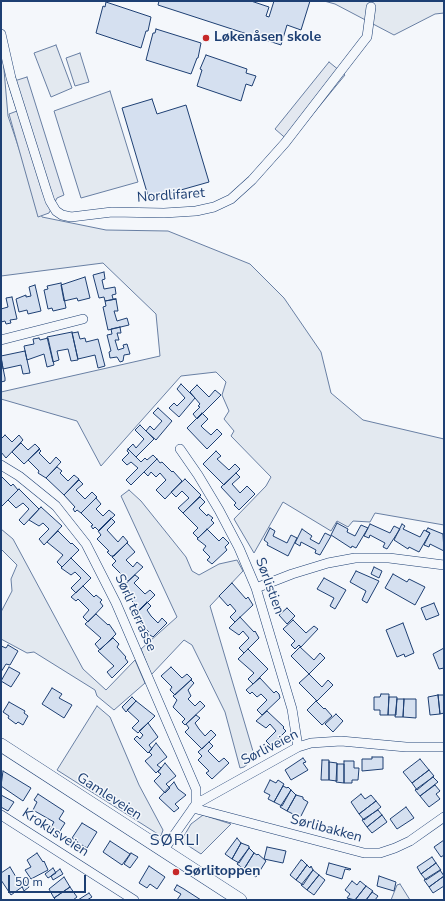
<!DOCTYPE html>
<html>
<head>
<meta charset="utf-8">
<style>
	body { margin:0 }
	#map { position:relative; width:445px; height:901px; overflow:hidden; background:#f4f7fb; font-family:"Nunito Sans",sans-serif }
	canvas { display:block }
	.frame { position:absolute; inset:0; border:2px solid #1d3f73; pointer-events:none }
	.scale { position:absolute; left:8px; top:875px; width:78px; height:18px; box-sizing:border-box; border:2px solid #1d3f73; border-top:0; padding-left:5px; font-size:12px; line-height:14px; white-space:nowrap; color:#1d3f73; -webkit-text-stroke:3px #f4f7fb; paint-order:stroke }
</style>
</head>
<body>
<div id="map">
<canvas width="445" height="901"></canvas>
<div class="frame"></div>
<div class="scale">50 m</div>
</div>
<script>
const ctx = document.querySelector('canvas').getContext('2d');
ctx.lineJoin = 'round';
function paint(path, color) { ctx.fillStyle = color; ctx.fill(path, 'evenodd'); }
const toPath = rows => new Path2D(rows.map(r => 'M' + r).join(''));
function stroke(path, color, width, dash) { ctx.strokeStyle = color; ctx.lineWidth = width; ctx.lineCap = dash ? 'butt' : 'round'; ctx.setLineDash(dash || []); ctx.stroke(path); }
function write(font, color, halo, rows, align = 'center') {
  ctx.font = font + ' "Nunito Sans",sans-serif'; ctx.lineWidth = 3; ctx.setLineDash([]); ctx.textBaseline = 'middle'; ctx.strokeStyle = halo; ctx.fillStyle = color; for (const [text, x, y, turn = 0] of rows) {
    ctx.save(); ctx.translate(x, y); ctx.rotate((+turn || 0) * Math.PI / 180); ctx.textAlign = isNaN(turn) ? turn : align; if (halo) ctx.strokeText(text, 0, 0); ctx.fillText(text, 0, 0); ctx.restore();
  }
}
const green = toPath([
	[324,1,444,1,444,13,435,14,394,35,335,4,324,1],
	[1,35,8,116,42,217,106,230,168,231,250,264,284,298,321,352,331,393,363,420,444,439,444,525,375,513,370,522,353,521,348,527,337,521,331,531,283,502,254,553,234,519,266,486,271,477,231,436,234,431,224,419,229,411,222,395,226,382,216,372,181,376,101,466,77,421,1,399,1,392,160,356,156,314,103,263,1,276,1,35],
	[56,45,72,88,51,97,34,53,56,45],
	[80,53,89,82,75,86,66,58,80,53],
	[110,91,138,182,81,198,54,111,110,91],
	[129,490,141,501,186,557,192,571,199,575,219,564,237,560,243,571,210,606,255,758,244,767,240,768,225,712,192,645,184,640,151,675,141,649,177,617,121,496,129,490],
	[1,529,13,539,83,669,106,690,135,660,145,683,114,710,97,696,95,690,34,652,27,653,1,639,1,612,12,591,11,579,17,565,1,549,1,529],
	[97,706,110,717,139,785,163,830,161,836,57,770,97,706],
	[203,815,231,824,201,854,181,841,191,824,203,815],
	[400,884,410,900,391,900,397,885,400,884]
]);
const parking = toPath([
	[329,62,345,75,290,142,275,129,329,62],
	[27,77,64,195,57,198,49,213,38,217,9,114,17,111,8,83,27,77]
]);
const building = toPath([
	[159,1,251,1,269,7,266,16,269,17,274,1,310,1,301,30,287,25,281,45,158,5,159,1],
	[106,2,151,17,148,31,146,31,141,48,96,33,103,6,105,7,106,2],
	[156,29,201,43,198,58,197,58,191,74,146,60,153,33,155,33,156,29],
	[206,55,247,69,246,73,256,76,252,86,246,84,241,101,197,86,202,70,200,69,206,55],
	[152,99,157,114,186,105,209,182,149,199,122,108,152,99],
	[104,272,105,279,102,280,104,289,115,287,116,294,112,295,113,299,116,299,105,301,104,297,99,298,93,275,104,272],
	[85,277,90,298,78,301,77,298,64,301,61,285,85,277],
	[61,283,66,308,53,311,52,308,48,309,44,290,48,289,47,286,61,283],
	[35,285,41,311,28,314,27,310,19,312,16,299,26,295,26,297,31,296,29,287,35,285],
	[12,297,17,319,10,320,11,323,6,324,5,321,1,322,1,309,8,307,6,298,12,297],
	[116,299,118,311,114,311,117,321,127,318,129,325,108,330,103,307,106,306,105,301,116,299],
	[120,327,121,333,117,333,119,340,115,340,118,350,124,348,123,345,127,344,130,354,124,355,123,361,120,362,117,357,110,358,109,352,111,351,107,335,112,334,111,329,120,327],
	[72,332,78,360,71,361,68,349,57,351,59,360,53,362,47,337,72,332],
	[78,332,80,339,85,338,86,342,98,339,105,366,98,368,95,355,78,359,72,333,78,332],
	[39,338,40,340,48,338,54,365,47,367,44,354,27,360,24,346,34,344,33,339,39,338],
	[25,351,30,373,23,374,21,365,3,369,1,356,25,351],
	[1,358,5,378,5,381,1,382,1,358],
	[181,384,195,398,179,417,169,408,174,403,177,406,185,398,177,389,181,384],
	[197,385,209,397,215,390,221,395,197,419,193,414,200,407,198,406,200,404,190,392,197,385],
	[158,408,172,421,156,440,146,431,150,426,154,430,162,421,153,413,158,408],
	[202,413,208,419,201,426,204,429,211,435,217,429,222,434,207,449,187,428,202,413],
	[140,425,154,439,136,457,128,449,133,444,136,448,144,439,135,430,140,425],
	[5,435,12,442,19,435,23,440,6,458,1,452,1,439,5,435],
	[21,443,28,450,35,444,40,449,24,464,12,452,21,443],
	[39,449,41,451,39,453,50,464,56,457,61,462,46,478,38,473,39,471,28,460,39,449],
	[128,449,141,462,145,458,147,460,153,455,157,459,131,485,126,480,138,468,131,462,127,465,122,460,129,453,127,451,128,449],
	[216,451,221,456,217,459,229,470,235,464,240,469,224,485,203,464,216,451],
	[157,459,160,463,162,462,172,472,173,471,182,481,165,499,156,490,166,480,160,473,156,477,151,472,148,476,144,472,157,459],
	[57,467,62,471,60,473,68,481,74,475,79,479,64,495,46,478,57,467],
	[236,473,240,477,232,484,240,493,247,486,255,494,239,510,234,505,236,503,221,487,236,473],
	[1,476,11,486,13,484,18,490,1,507,1,476],
	[185,479,201,495,183,513,178,508,189,498,182,491,176,497,171,492,185,479],
	[79,480,83,484,76,490,85,499,92,492,97,497,81,513,77,510,75,512,73,509,75,507,64,495,79,480],
	[19,489,39,509,24,525,19,520,29,509,23,503,16,508,8,500,19,489],
	[200,497,205,502,199,508,207,516,208,514,213,518,211,520,214,523,198,538,193,533,198,528,183,513,200,497],
	[96,498,101,504,96,509,103,516,109,510,115,515,99,531,95,527,93,529,91,526,93,525,81,513,96,498],
	[41,507,62,526,44,545,39,539,49,529,43,523,39,526,29,520,41,507],
	[111,518,115,522,107,530,118,542,123,536,128,542,114,556,111,556,107,552,109,551,97,539,101,535,98,531,111,518],
	[337,523,348,529,347,532,355,536,361,525,368,528,356,548,352,546,351,548,331,535,337,523],
	[370,524,390,533,394,526,400,529,387,549,383,547,385,543,370,535,369,538,364,536,370,524],
	[402,524,405,526,403,529,420,537,424,530,430,533,419,552,409,547,408,549,394,540,402,524],
	[270,528,275,531,273,536,287,543,291,535,297,538,288,556,267,545,268,543,264,540,270,528],
	[428,528,443,534,444,551,430,544,429,547,424,545,430,533,426,531,428,528],
	[207,529,219,541,223,537,229,543,225,547,227,550,212,564,207,560,210,557,203,550,206,546,197,539,207,529],
	[302,529,312,536,310,539,319,544,325,533,331,536,320,555,315,553,316,550,301,542,300,546,295,543,302,529],
	[58,531,71,544,72,543,79,550,62,567,57,562,63,555,47,542,58,531],
	[127,543,135,552,126,560,133,567,137,562,143,567,128,581,112,565,116,561,112,557,127,543],
	[71,558,91,578,76,593,71,588,81,578,75,572,71,575,61,568,71,558],
	[374,567,382,571,379,578,371,574,374,567],
	[356,571,379,581,367,603,362,600,366,591,350,582,356,571],
	[393,574,407,582,409,579,425,587,415,605,385,588,393,574],
	[135,575,139,578,134,583,145,594,150,590,155,595,138,612,132,607,135,604,120,589,135,575],
	[324,578,346,590,335,609,330,606,334,598,317,589,324,578],
	[232,583,246,599,248,597,253,605,235,622,230,617,236,611,230,604,228,606,219,596,232,583],
	[83,586,94,597,96,595,102,600,100,602,103,606,88,622,83,617,89,610,78,599,76,601,71,597,83,586],
	[147,602,151,606,147,610,151,616,158,623,162,618,167,623,153,637,147,633,149,632,137,620,140,617,136,613,147,602],
	[434,603,439,615,426,620,421,608,434,603],
	[287,608,295,616,287,624,279,615,287,608],
	[96,614,108,625,109,624,116,634,100,650,95,644,101,638,85,624,96,614],
	[240,617,254,632,255,631,259,638,244,653,239,648,249,638,243,631,239,635,229,628,240,617],
	[293,620,306,633,314,626,318,629,301,647,299,645,295,649,291,645,295,641,283,629,293,620],
	[403,623,414,653,405,657,404,654,397,657,386,630,403,623],
	[113,638,119,644,117,647,126,657,125,658,128,662,112,678,107,672,114,666,98,651,113,638],
	[8,645,18,651,10,665,6,664,1,672,1,646,6,648,8,645],
	[300,647,314,660,320,653,325,658,309,674,291,656,300,647],
	[444,648,444,668,439,669,433,654,444,648],
	[248,649,268,669,253,684,248,679,254,673,238,659,248,649],
	[9,667,20,673,11,687,1,681,9,667],
	[171,667,182,678,187,674,192,679,175,695,170,690,172,687,161,676,171,667],
	[309,674,322,687,328,680,333,685,317,701,299,683,309,674],
	[260,678,274,693,276,691,279,694,280,698,262,715,257,710,267,700,261,694,257,697,252,692,250,694,246,690,260,678],
	[191,680,194,683,188,690,191,696,188,699,195,706,200,701,205,706,185,725,182,722,185,719,173,707,177,700,173,696,191,680],
	[52,688,62,694,59,698,72,705,64,718,42,704,52,688],
	[381,694,389,694,388,715,380,715,380,710,374,710,374,697,380,697,381,694],
	[438,695,440,714,430,715,428,697,438,695],
	[438,695,444,695,444,713,440,714,438,695],
	[132,697,136,701,126,712,122,707,132,697],
	[389,697,397,697,396,715,388,715,389,697],
	[397,699,404,699,403,717,395,717,397,699],
	[404,699,416,699,416,718,403,717,404,699],
	[136,701,155,716,138,733,132,728,139,721,127,710,136,701],
	[316,701,324,709,325,708,332,716,322,725,307,710,316,701],
	[9,702,25,711,24,713,28,716,23,725,18,722,16,724,8,718,9,716,3,712,9,702],
	[267,711,284,727,283,728,286,731,271,746,266,741,276,731,270,724,266,728,256,721,267,711],
	[336,714,343,721,333,732,325,724,336,714],
	[196,715,200,718,195,723,199,729,205,736,211,730,216,735,202,749,185,732,189,728,186,724,196,715],
	[148,723,158,737,149,745,152,749,148,753,134,739,137,736,140,739,143,735,139,731,148,723],
	[209,742,213,746,208,751,219,762,224,758,229,763,212,779,206,773,209,771,198,760,202,756,198,752,209,742],
	[156,743,167,757,157,765,161,768,156,773,145,761,152,755,149,752,156,743],
	[372,757,383,757,383,769,362,771,362,759,372,759,372,757],
	[303,758,306,762,303,763,308,770,291,780,285,770,303,758],
	[420,759,429,770,412,783,403,772,420,759],
	[322,760,329,760,329,780,321,780,322,760],
	[344,761,354,761,354,768,359,768,358,780,352,780,352,783,344,783,344,761],
	[329,762,337,763,337,781,329,780,329,762],
	[165,763,176,776,166,784,170,788,165,793,154,781,161,774,158,772,165,763],
	[337,764,344,764,344,783,336,782,337,764],
	[429,770,434,776,417,790,412,783,429,770],
	[3,771,31,788,23,801,1,786,3,771],
	[433,777,438,782,420,796,415,790,433,777],
	[270,780,276,783,278,780,284,784,274,802,268,799,270,795,264,792,270,780],
	[174,782,178,789,186,795,175,804,179,808,174,812,159,798,174,782],
	[435,785,440,791,436,794,440,799,429,807,420,796,435,785],
	[283,786,287,788,288,787,291,790,282,806,274,802,283,786],
	[291,790,296,795,287,811,280,807,291,790],
	[38,794,64,811,59,819,65,823,58,834,50,829,54,822,33,810,37,802,34,800,38,794],
	[361,794,365,799,371,795,376,801,359,814,351,802,361,794],
	[1,795,14,802,8,811,1,807,1,795],
	[296,795,303,797,303,799,308,802,301,816,299,817,287,811,296,795],
	[376,801,381,807,364,820,359,814,376,801],
	[406,807,414,818,397,829,390,819,406,807],
	[378,810,382,815,367,827,362,820,378,810],
	[382,815,387,822,372,833,367,827,382,815],
	[82,823,97,832,87,848,82,845,81,848,76,845,78,842,72,838,82,823],
	[237,838,241,843,232,859,225,854,237,838],
	[444,840,444,855,441,857,434,847,444,840],
	[110,841,130,854,122,865,103,852,110,841],
	[241,843,249,846,249,848,239,863,232,859,241,843],
	[267,847,286,851,283,863,264,859,267,847],
	[249,848,254,853,244,869,237,864,249,848],
	[37,853,43,862,44,861,48,870,31,879,25,870,31,867,27,860,37,853],
	[131,853,138,857,130,868,124,864,131,853],
	[254,853,257,855,258,854,266,861,256,877,244,869,254,853],
	[432,857,436,863,421,874,417,867,432,857],
	[301,860,302,860,307,865,296,880,290,875,301,860],
	[329,863,351,869,350,870,345,869,342,879,326,874,329,863],
	[436,863,441,870,426,880,421,874,436,863],
	[307,865,310,868,311,866,313,870,303,885,296,880,307,865],
	[149,866,165,877,157,889,150,884,147,888,139,883,149,866],
	[10,867,22,887,11,895,1,880,1,873,10,867],
	[53,868,56,873,48,878,45,874,53,868],
	[60,869,63,874,53,880,51,876,60,869],
	[313,870,319,875,307,890,301,885,313,870],
	[440,870,444,876,429,887,424,880,440,870],
	[319,875,325,880,314,895,307,890,319,875],
	[379,876,396,882,394,891,377,886,379,876],
	[444,876,444,886,433,893,429,887,444,876],
	[64,877,70,887,54,898,49,889,64,877],
	[24,879,29,887,24,891,20,882,24,879],
	[352,881,357,885,360,881,366,886,355,900,347,898,350,894,345,890,352,881],
	[177,885,184,889,201,900,177,900,181,894,174,890,177,885],
	[366,886,373,891,366,900,355,900,366,886],
	[70,887,77,897,73,900,56,900,54,898,70,887],
	[372,892,378,896,375,900,366,900,372,892],
	[89,893,92,897,87,900,78,900,89,893]
]);
const street = toPath([
	[1,34,11,78,46,189,50,201,56,211,62,215,71,217,112,212,164,213,196,211,214,207,231,199,252,180,285,143,363,42,367,37,371,7],
	[1,340,83,319],
	[180,449,198,475,219,510,239,548,256,588,292,709,298,747],
	[1,465,19,476,56,506,86,544,116,603,196,789,196,804],
	[256,588,292,574,328,563,355,558,389,558,444,565],
	[193,808,364,853,380,853,395,848,410,841,444,817],
	[1,815,134,900],
	[163,851,196,804,298,747,311,743,341,741,406,747,444,747]
]);
const secondary = toPath([
	[1,745,240,900]
]);
const markers = [
	[206,38,4,"#c62828"],
	[176,872,4,"#c62828"]
];
const poiNames = [
	["Løkenåsen skole",214,38],
	["Sørlitoppen",184,872]
];
const streetNames = [
	["Nordlifaret",171,196,-4],
	["Sørlistien",269,586,70],
	["Sørli terrasse",135,613,66],
	["Sørliveien",270,748,-27],
	["Gamleveien",109,797,33],
	["Sørlibakken",326,829,15],
	["Krokusveien",55,833,33]
];
const quarterNames = [
	["SØRLI",175,841]
];
paint(green, '#e3e9f0');
stroke(green, '#687fa3', 1);
paint(parking, '#e3e8f0');
stroke(parking, '#687fa3', 1);
paint(building, '#d5e0f0');
stroke(building, '#1d3f73', 1);
stroke(street, '#1d3f73', 10);
stroke(secondary, '#1d3f73', 14);
stroke(street, '#f4f7fb', 9);
stroke(secondary, '#f4f7fb', 13);
for (const [x, y, r, color] of markers) { const dot = new Path2D(); dot.arc(x, y, r, 0, 2 * Math.PI); ctx.fillStyle = color; ctx.fill(dot); stroke(dot, '#f4f7fb', 1.5); }
write('bold 14px', '#1d3f73', '#f4f7fb', poiNames, 'left');
write('14px', '#1d3f73', '#f4f7fb', streetNames);
ctx.letterSpacing = '1px';
write('16px', '#1d3f73', '#f4f7fb', quarterNames);
ctx.letterSpacing = '0px';
</script>
</body>
</html>
